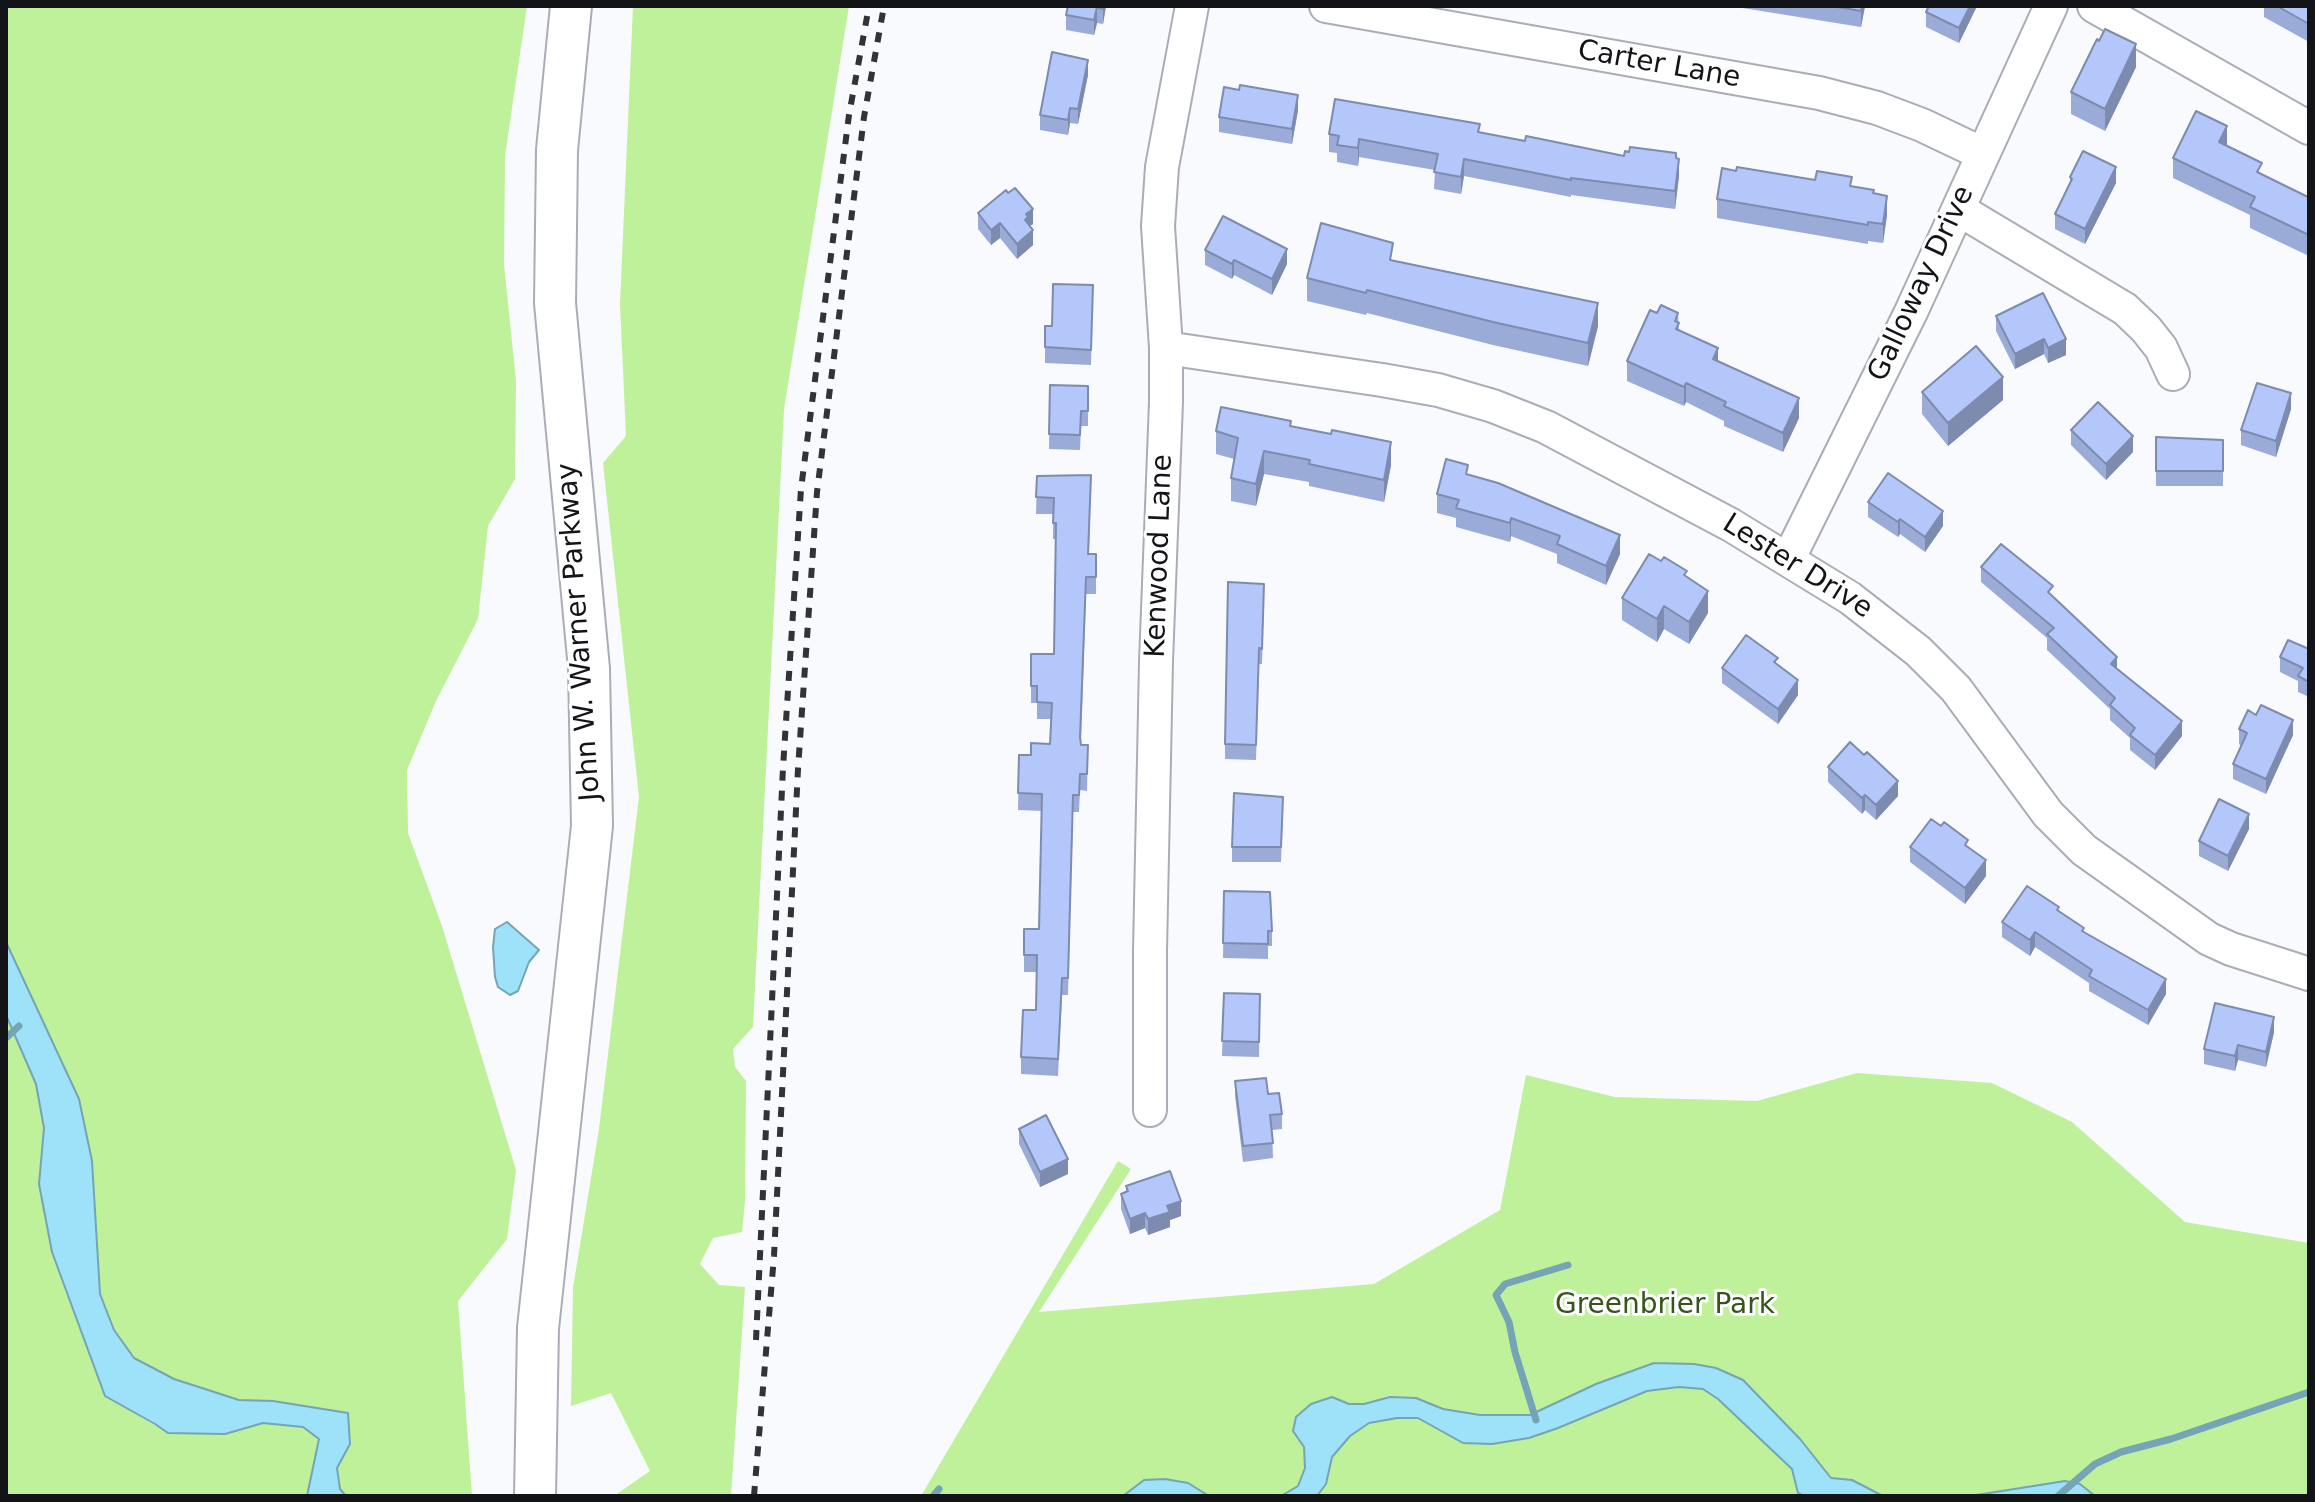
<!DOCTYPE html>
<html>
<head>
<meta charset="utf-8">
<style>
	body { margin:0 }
	#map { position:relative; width:2315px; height:1502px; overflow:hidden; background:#f8fafe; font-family:"DejaVu Sans",sans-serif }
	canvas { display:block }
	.frame { position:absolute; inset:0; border:8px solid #131417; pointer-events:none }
</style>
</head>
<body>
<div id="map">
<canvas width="2315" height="1502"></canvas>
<div class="frame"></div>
</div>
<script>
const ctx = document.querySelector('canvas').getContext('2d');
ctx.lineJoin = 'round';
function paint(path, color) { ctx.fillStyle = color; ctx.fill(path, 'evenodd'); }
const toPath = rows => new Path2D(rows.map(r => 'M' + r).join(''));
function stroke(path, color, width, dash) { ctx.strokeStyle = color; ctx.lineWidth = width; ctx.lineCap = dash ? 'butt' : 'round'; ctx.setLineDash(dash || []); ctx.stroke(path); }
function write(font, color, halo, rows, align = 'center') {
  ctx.font = font + ' "DejaVu Sans",sans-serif'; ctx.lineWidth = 6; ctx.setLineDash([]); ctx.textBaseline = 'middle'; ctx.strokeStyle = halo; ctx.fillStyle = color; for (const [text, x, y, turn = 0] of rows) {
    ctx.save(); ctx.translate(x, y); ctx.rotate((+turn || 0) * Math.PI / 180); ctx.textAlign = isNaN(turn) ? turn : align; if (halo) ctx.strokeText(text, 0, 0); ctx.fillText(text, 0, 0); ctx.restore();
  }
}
const green = toPath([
	[6,6,527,6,505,156,504,264,516,381,515,479,488,526,478,619,436,701,407,770,408,833,442,926,516,1170,507,1239,458,1301,472,1496,346,1496,340,1489,337,1468,350,1444,273,1401,239,1400,174,1379,134,1358,114,1330,100,1294,92,1161,79,1099,6,942],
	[633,6,849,6,784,409,753,1027,733,1049,735,1067,746,1081,745,1201,742,1232,713,1238,700,1264,719,1285,745,1287,731,1496,614,1496,650,1471,611,1393,571,1406,573,1288,599,1129,639,797,603,463,626,436,620,304],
	[6,1015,36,1084,44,1128,39,1185,74,1309,105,1396,168,1433,225,1434,263,1423,303,1427,319,1439,307,1496,6,1496],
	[1857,1073,1992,1083,2072,1122,2185,1222,2309,1243,2309,1496,921,1496,1118,1161,1131,1169,1039,1312,1374,1284,1500,1210,1526,1075,1615,1097,1757,1101]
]);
const water = toPath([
	[507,922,539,950,529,962,518,991,510,995,498,987,495,977,493,947,495,929,507,922],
	[6,942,79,1099,92,1161,100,1294,114,1330,134,1358,174,1379,239,1400,273,1401,348,1413,350,1444,337,1468,340,1489,346,1496,307,1496,319,1439,303,1427,263,1423,225,1434,168,1433,155,1424,105,1396,52,1252,39,1184,44,1128,36,1084,6,1015,6,942],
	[1654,1363,1694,1364,1716,1368,1743,1380,1800,1439,1831,1478,1852,1480,1883,1496,1804,1496,1798,1493,1792,1469,1718,1399,1703,1389,1679,1387,1647,1391,1558,1428,1529,1438,1492,1444,1463,1443,1418,1418,1397,1418,1369,1423,1350,1436,1332,1457,1326,1484,1317,1496,1281,1496,1298,1486,1305,1468,1304,1447,1293,1431,1296,1417,1311,1404,1332,1397,1349,1404,1364,1404,1390,1397,1416,1398,1443,1409,1480,1415,1530,1415,1596,1384,1654,1363],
	[1165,1479,1188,1483,1209,1496,1123,1496,1144,1480,1165,1479],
	[2065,1481,2080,1484,2095,1496,1970,1496,2065,1481]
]);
const stream = toPath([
	[6,1038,19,1026],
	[1536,1420,1515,1352,1509,1322,1496,1295,1505,1284,1568,1265],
	[933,1496,939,1489],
	[2058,1496,2095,1464,2121,1452,2171,1439,2309,1392]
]);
const minor = toPath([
	[1326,6,1819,93,1877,108,1922,125,1983,154],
	[2094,6,2309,128],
	[1958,209,2125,309,2146,329,2161,348,2173,374],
	[1166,348,1382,380,1438,390,1493,406,1546,427,1731,525,1850,598,1918,651,1956,689,2048,814,2084,850,2209,939,2231,949,2309,974],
	[1788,560,1911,312,2051,6],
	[1150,1110,1150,951,1156,662,1166,402,1166,348,1158,226,1162,167,1192,6]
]);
const major = toPath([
	[535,1496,538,1328,592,826,589,669,555,303,557,150,571,6]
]);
const rail = toPath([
	[756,1340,783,768,801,489,849,115,869,6],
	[754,1496,774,1256,798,769,817,492,864,117,884,6]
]);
const wall = toPath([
	[1068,6,1106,6,1103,24,1097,23,1094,35,1066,30,1066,15],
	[1730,6,1865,6,1861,27],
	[1929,6,1977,6,1959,43,1926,27,1926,12],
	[2264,6,2309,6,2309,42,2264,17],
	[2136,67,2105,131,2071,114,2071,92],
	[1088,75,1078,124,1070,123,1068,135,1040,130,1040,115],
	[1298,110,1292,144,1219,132,1219,117],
	[1480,133,1624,156,1676,158,1679,176,1675,209,1571,195,1571,197,1464,176,1461,194,1434,189,1435,170,1359,157,1358,166,1337,162,1337,153,1329,152,1329,134],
	[2227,146,2262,174,2308,197,2309,195,2309,256,2250,228,2250,215,2173,178,2173,158],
	[2070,177,2116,183,2085,244,2055,229,2055,214,2070,184],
	[1852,186,1874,193,1887,215,1883,243,1868,241,1868,244,1717,218,1717,199],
	[978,213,1033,224,1030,226,1033,245,1017,259,1000,238,991,245,978,229],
	[1205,250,1287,264,1272,295,1234,275,1232,279,1205,265],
	[1393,260,1598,326,1588,366,1493,345,1367,313,1366,315,1307,301,1307,278],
	[1093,285,1091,365,1045,363,1045,326,1052,326],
	[2043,293,2066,355,2048,363,2044,354,2015,369,1996,331,1996,316],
	[1657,313,1678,313,1679,330,1718,361,1799,418,1783,452,1724,426,1724,421,1686,402,1684,406,1627,381,1627,361],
	[1050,385,1088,386,1088,426,1081,426,1080,450,1049,449],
	[1922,392,2003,400,1948,446,1922,414],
	[2291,409,2276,457,2241,445,2241,430],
	[1291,426,1391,465,1384,502,1309,486,1309,482,1264,474,1256,506,1231,501,1231,478,1234,459,1216,454,1216,431],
	[2071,430,2133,452,2106,480,2071,445],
	[2156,437,2223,440,2223,486,2156,486],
	[1091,475,1089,554,1096,554,1096,594,1086,594,1081,742,1081,745,1088,745,1087,791,1080,790,1079,812,1073,812,1068,995,1062,995,1058,1076,1021,1074,1021,1057,1036,1010,1037,972,1024,972,1024,929,1039,929,1042,811,1018,810,1019,755,1031,755,1050,744,1051,719,1037,719,1037,703,1031,703,1031,654,1054,654,1056,539,1053,539,1053,514,1036,514,1037,476],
	[1468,475,1620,554,1606,585,1557,563,1557,554,1511,536,1510,542,1456,527,1456,518,1437,513,1437,494],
	[1868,502,1943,526,1925,552,1900,534,1898,537,1868,517],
	[1981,567,2053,597,2117,670,2182,736,2155,770,2130,750,2130,738,2110,720,2110,709,2047,650,2047,638,1981,582],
	[1687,577,1708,613,1689,644,1664,629,1657,642,1622,620,1622,598],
	[1264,599,1262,664,1259,664,1256,760,1225,759,1225,744],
	[2309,649,2309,697,2298,692,2298,681,2280,672,2280,657],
	[1722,668,1798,695,1778,724,1722,683],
	[2256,715,2293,735,2266,794,2233,779,2233,764,2241,746,2239,744,2239,729],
	[1828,767,1898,796,1876,820,1865,810,1862,814,1828,782],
	[1283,812,1281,862,1232,862,1232,847],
	[2249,829,2228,871,2199,856,2199,841],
	[1910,847,1968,847,1986,876,1965,904,1910,862],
	[1224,891,1272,931,1272,946,1268,946,1268,959,1223,958],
	[2059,911,2084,932,2166,994,2148,1025,2089,991,2089,983,2035,947,2030,956,2002,937,2002,922],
	[1224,993,1260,994,1259,1057,1222,1056],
	[2274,1032,2266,1067,2238,1060,2235,1071,2204,1064,2204,1049],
	[1235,1081,1268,1094,1282,1114,1282,1129,1272,1130,1273,1158,1243,1162,1235,1096],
	[1019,1129,1068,1174,1040,1187,1019,1144],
	[1126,1186,1181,1216,1170,1220,1170,1227,1148,1235,1145,1228,1130,1234,1121,1209,1121,1194,1126,1192]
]);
const shadedWall = toPath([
	[1103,6,1106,6,1103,24],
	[1862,6,1865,6,1861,27,1861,11],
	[1970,6,1977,6,1959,43,1959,28],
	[1097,7,1097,23,1094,35,1094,20],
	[2136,44,2136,67,2105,131,2105,109],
	[1088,60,1088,75,1078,124,1078,109],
	[1298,95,1298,110,1292,144,1292,129],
	[1070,108,1070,123,1068,135,1068,120],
	[2227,126,2227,146,2219,142],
	[1359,139,1359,157,1358,166,1358,148],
	[1464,159,1464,176,1461,194,1461,177],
	[1679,159,1679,176,1675,209,1675,191],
	[2116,167,2116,183,2085,244,2085,229],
	[1887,196,1887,215,1883,243,1883,224],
	[1033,209,1033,224,1028,227,1025,220,1026,214],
	[1000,223,1000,238,991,245,991,230],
	[1033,230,1033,245,1017,259,1017,244],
	[1287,249,1287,264,1272,295,1272,279],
	[1234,260,1234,275,1232,279,1232,264],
	[1598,303,1598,326,1588,366,1588,343],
	[2044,339,2044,354,2015,369,2015,354],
	[2066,339,2066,355,2048,363,2048,348],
	[1718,348,1718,367,1713,359],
	[2003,377,2003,400,1948,446,1948,423],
	[1686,383,1686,402,1684,406,1684,387],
	[2291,393,2291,409,2276,457,2276,441],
	[1799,398,1799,418,1783,452,1783,433],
	[2133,436,2133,452,2106,480,2106,464],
	[1391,442,1391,465,1384,502,1384,480],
	[1264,451,1264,474,1256,506,1256,484],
	[1943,511,1943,526,1925,552,1925,537],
	[1511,518,1511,536,1510,542,1510,523],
	[1900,519,1900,534,1898,537,1898,522],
	[1620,535,1620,554,1606,585,1606,566],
	[1708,591,1708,613,1689,644,1689,622],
	[1664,606,1664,629,1657,642,1657,619],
	[2117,657,2117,672,2111,664],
	[1798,680,1798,695,1778,724,1778,709],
	[2293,720,2293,735,2266,794,2266,779],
	[2182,721,2182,736,2155,770,2155,755],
	[1898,781,1898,796,1876,820,1876,805],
	[1865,795,1865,810,1862,814,1862,798],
	[2249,814,2249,829,2228,871,2228,856],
	[1986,860,1986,876,1965,904,1965,888],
	[2035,932,2035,947,2030,956,2030,940],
	[2166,979,2166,994,2148,1025,2148,1010],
	[2274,1017,2274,1032,2266,1067,2266,1052],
	[2238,1045,2238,1060,2235,1071,2235,1056],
	[1068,1159,1068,1174,1040,1187,1040,1172],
	[1181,1201,1181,1216,1170,1220,1170,1227,1148,1235,1148,1219,1167,1206],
	[1145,1213,1145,1228,1130,1234,1130,1219]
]);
const building = toPath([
	[1068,6,1103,6,1103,9,1097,7,1094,20,1066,15,1068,6],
	[1832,6,1862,6,1861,11,1832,6],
	[1929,6,1970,6,1959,28,1926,12,1929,6],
	[2277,6,2309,6,2309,24,2277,6],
	[2105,29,2136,44,2105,109,2071,92,2097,39,2099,41,2105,29],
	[1052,52,1088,60,1078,109,1070,108,1068,120,1040,115,1052,52],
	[1240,85,1298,95,1292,129,1219,117,1224,87,1239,90,1240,85],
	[1335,99,1480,124,1478,132,1525,141,1526,136,1624,156,1625,151,1629,152,1630,147,1676,153,1676,158,1679,159,1675,191,1571,178,1571,180,1464,159,1461,177,1434,172,1438,154,1359,139,1358,148,1337,145,1339,136,1329,134,1335,99],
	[2196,111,2227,126,2219,142,2262,163,2257,172,2308,197,2309,195,2309,235,2250,207,2255,197,2173,158,2196,111],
	[2083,151,2116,167,2085,229,2055,214,2072,179,2070,177,2083,151],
	[1737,167,1815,180,1817,171,1852,177,1850,186,1874,190,1873,193,1887,196,1883,224,1868,222,1868,225,1717,199,1722,168,1736,171,1737,167],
	[1015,188,1033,209,1026,214,1028,217,1025,220,1033,230,1017,244,1000,223,991,230,978,213,1006,190,1008,193,1015,188],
	[1223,216,1287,249,1272,279,1234,260,1232,264,1205,250,1223,216],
	[1321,223,1393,243,1390,260,1598,303,1588,343,1493,322,1367,290,1366,293,1307,278,1321,223],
	[1053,284,1093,285,1091,350,1045,347,1045,326,1052,326,1053,284],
	[2043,293,2066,339,2048,348,2044,339,2015,354,1996,316,2043,293],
	[1661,305,1678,313,1675,321,1679,323,1676,329,1718,348,1713,359,1799,398,1783,433,1724,406,1726,402,1686,383,1684,387,1627,361,1650,310,1657,313,1661,305],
	[1976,346,2003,377,1948,423,1922,392,1976,346],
	[2257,383,2291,393,2276,441,2241,430,2257,383],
	[1050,385,1088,386,1088,411,1081,411,1080,435,1049,434,1050,385],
	[2098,402,2133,436,2106,464,2071,430,2098,402],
	[1221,407,1291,421,1290,426,1331,434,1332,430,1391,442,1384,480,1309,464,1310,460,1264,451,1256,484,1231,478,1238,438,1216,431,1221,407],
	[2156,437,2223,440,2223,471,2156,471,2156,437],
	[1446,459,1468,465,1466,474,1498,483,1620,535,1606,566,1557,544,1560,536,1511,518,1510,523,1456,508,1459,500,1437,494,1446,459],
	[1888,473,1943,511,1925,537,1900,519,1898,522,1868,502,1888,473],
	[1091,475,1088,554,1096,554,1096,577,1086,577,1080,737,1081,745,1088,745,1087,774,1080,774,1079,795,1073,795,1068,978,1062,978,1058,1059,1021,1057,1023,1010,1036,1010,1037,955,1024,955,1024,929,1039,929,1042,794,1018,793,1019,755,1031,755,1031,743,1050,744,1052,703,1037,702,1037,686,1031,686,1031,654,1054,654,1056,523,1053,523,1054,498,1036,497,1037,476,1091,475],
	[2001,544,2053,586,2048,592,2117,657,2111,664,2182,721,2155,755,2130,735,2135,728,2110,705,2115,698,2047,634,2054,628,1981,567,2001,544],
	[1649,554,1661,561,1664,557,1687,571,1684,575,1708,591,1689,622,1664,606,1657,619,1622,598,1649,554],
	[1228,582,1264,584,1262,649,1259,648,1256,745,1225,744,1228,582],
	[1746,635,1778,658,1774,662,1798,680,1778,709,1722,668,1746,635],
	[2288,640,2309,649,2309,682,2298,676,2303,668,2280,657,2288,640],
	[2261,705,2293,720,2266,779,2233,764,2247,733,2239,729,2248,710,2256,715,2261,705],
	[1850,742,1864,755,1867,752,1898,781,1876,805,1865,795,1862,798,1828,767,1850,742],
	[1234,793,1283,797,1281,847,1232,847,1234,793],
	[2219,799,2249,814,2228,856,2199,841,2219,799],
	[1931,819,1941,826,1944,822,1968,840,1965,845,1986,860,1965,888,1910,847,1931,819],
	[2027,886,2059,907,2057,910,2084,928,2082,931,2166,979,2148,1010,2089,976,2092,970,2035,932,2030,940,2002,922,2027,886],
	[1224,891,1270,892,1272,931,1268,931,1268,944,1223,943,1224,891],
	[1224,993,1260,994,1259,1042,1222,1041,1224,993],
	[2215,1003,2274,1017,2266,1052,2238,1045,2235,1056,2204,1049,2215,1003],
	[1266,1078,1268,1094,1279,1093,1282,1114,1270,1115,1273,1143,1243,1146,1235,1081,1266,1078],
	[1046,1115,1068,1159,1040,1172,1019,1129,1046,1115],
	[1170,1171,1181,1201,1167,1206,1170,1212,1148,1219,1145,1213,1130,1219,1121,1194,1128,1191,1126,1186,1170,1171]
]);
const streetNames = [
	["Carter Lane",1659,65,10],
	["Galloway Drive",1922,284,-65],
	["Kenwood Lane",1160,556,-88],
	["Lester Drive",1797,567,32],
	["John W. Warner Parkway",580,632,-94]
];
const parkNames = [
	["Greenbrier Park",1665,1306]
];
paint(green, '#bff09a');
paint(water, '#9ee2f9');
stroke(water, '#74a4b5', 2);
stroke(stream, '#74a4b5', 7);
stroke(minor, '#aaadb6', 36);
stroke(major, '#aaadb6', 44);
stroke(minor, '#fff', 32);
stroke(major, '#fff', 40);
stroke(rail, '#323337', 6, [10, 10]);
paint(wall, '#9aabd7');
paint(shadedWall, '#7d8baf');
paint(building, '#b3c7fa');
stroke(building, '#7d8baf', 2);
write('28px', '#131417', '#fff', streetNames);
write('28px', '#37551b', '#fff', parkNames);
</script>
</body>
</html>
